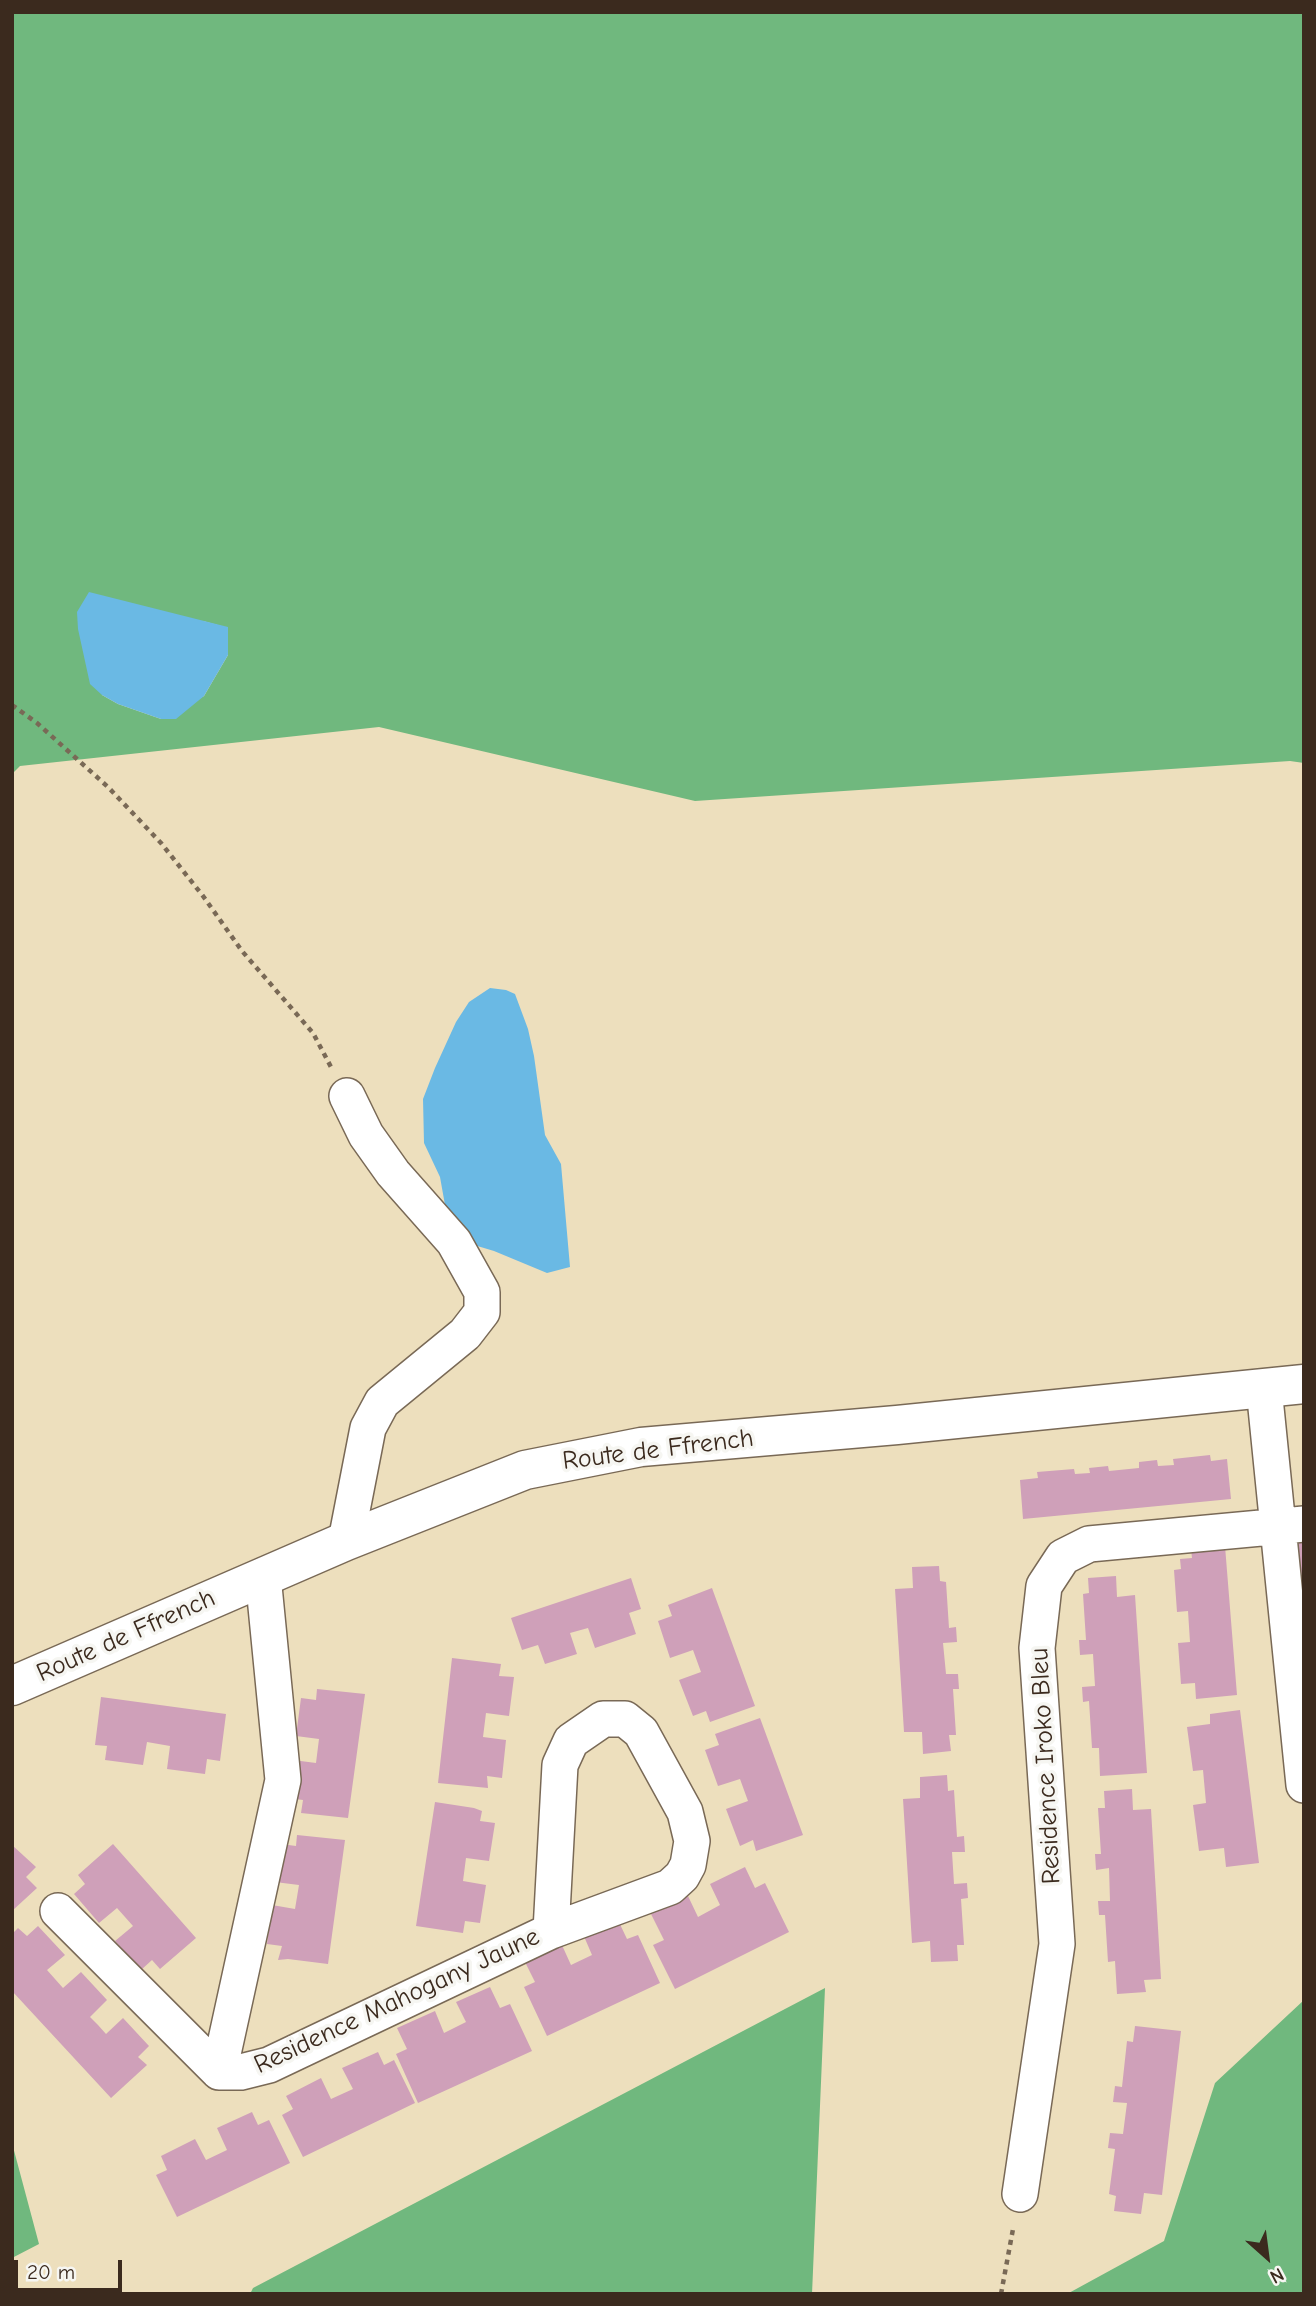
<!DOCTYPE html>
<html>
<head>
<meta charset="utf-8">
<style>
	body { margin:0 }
	#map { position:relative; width:1316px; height:2306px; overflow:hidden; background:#eddfbd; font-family:"Comic Neue",sans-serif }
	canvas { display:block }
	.frame { position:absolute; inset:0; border:14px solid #3b2a1e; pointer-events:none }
	.north { position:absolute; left:1232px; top:2222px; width:70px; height:70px; -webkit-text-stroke:5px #f6f6f2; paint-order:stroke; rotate:152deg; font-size:19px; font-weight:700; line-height:28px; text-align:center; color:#3b2a1e }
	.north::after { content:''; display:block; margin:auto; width:24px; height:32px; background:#3b2a1e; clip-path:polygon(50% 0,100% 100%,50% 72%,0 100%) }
	.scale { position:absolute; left:14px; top:2260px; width:108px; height:32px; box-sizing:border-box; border:4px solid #3b2a1e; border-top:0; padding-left:9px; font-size:21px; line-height:24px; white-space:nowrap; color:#3b2a1e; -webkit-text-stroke:5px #f6f6f2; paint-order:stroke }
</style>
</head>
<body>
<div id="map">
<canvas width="1316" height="2306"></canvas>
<div class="frame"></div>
<div class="north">N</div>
<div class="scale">20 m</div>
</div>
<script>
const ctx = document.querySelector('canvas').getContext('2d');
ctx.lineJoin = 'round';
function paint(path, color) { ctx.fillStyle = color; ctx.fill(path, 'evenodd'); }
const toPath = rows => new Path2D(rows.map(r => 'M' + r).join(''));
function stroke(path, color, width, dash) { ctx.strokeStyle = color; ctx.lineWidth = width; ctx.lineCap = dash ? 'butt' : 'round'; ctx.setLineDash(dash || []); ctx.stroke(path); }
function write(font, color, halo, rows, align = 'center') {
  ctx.font = font + ' "Comic Neue",sans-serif'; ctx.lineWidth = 7; ctx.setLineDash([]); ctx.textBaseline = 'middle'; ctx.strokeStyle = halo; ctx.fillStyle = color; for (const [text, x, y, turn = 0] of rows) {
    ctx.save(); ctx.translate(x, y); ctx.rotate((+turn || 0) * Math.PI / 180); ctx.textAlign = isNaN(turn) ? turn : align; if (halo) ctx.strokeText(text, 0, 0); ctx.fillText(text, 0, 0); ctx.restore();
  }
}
const forest = toPath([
	[12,12,1304,12,1304,763,1290,761,695,801,379,727,20,766,12,774],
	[203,621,228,628,228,655,204,696,161,719,118,704,102,695],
	[825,1988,812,2294,250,2294,253,2288],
	[1304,2000,1304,2294,1067,2294,1164,2241,1215,2083],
	[12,2143,39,2244,12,2258]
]);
const water = toPath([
	[89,592,228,627,228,655,204,696,176,719,161,719,118,704,102,695,90,684,78,629,77,612],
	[490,988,506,990,515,994,528,1029,534,1056,545,1135,561,1164,570,1267,547,1273,494,1251,474,1245,453,1221,445,1205,440,1177,424,1143,423,1099,435,1068,456,1022,469,1002]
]);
const building = toPath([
	[1210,1455,1211,1461,1227,1459,1231,1499,1023,1519,1020,1480,1038,1478,1037,1472,1074,1469,1075,1474,1090,1473,1089,1468,1108,1466,1109,1471,1139,1468,1139,1462,1157,1460,1158,1466,1174,1465,1173,1459],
	[1304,1539,1304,1644,1295,1540],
	[1225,1546,1237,1695,1196,1699,1195,1683,1181,1684,1178,1643,1190,1642,1188,1611,1177,1612,1174,1570,1181,1569,1180,1559,1192,1558,1191,1549],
	[939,1566,940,1581,946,1582,949,1628,956,1627,957,1642,943,1643,946,1674,958,1674,959,1689,953,1689,956,1735,949,1735,951,1751,923,1754,922,1732,904,1732,895,1589,913,1588,912,1567],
	[1116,1576,1117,1597,1135,1595,1147,1773,1100,1776,1099,1748,1092,1748,1089,1701,1083,1702,1082,1687,1095,1686,1093,1654,1080,1655,1079,1640,1086,1640,1083,1594,1089,1593,1088,1578],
	[631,1578,641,1609,629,1613,636,1634,595,1648,588,1628,570,1633,577,1654,545,1664,538,1645,522,1650,511,1618],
	[712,1588,755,1706,710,1722,706,1711,693,1716,679,1680,701,1672,693,1650,670,1658,658,1621,672,1616,668,1605],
	[452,1658,501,1664,499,1676,514,1677,509,1716,486,1713,483,1737,506,1740,502,1778,487,1776,488,1788,438,1783],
	[317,1689,365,1694,348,1818,301,1813,303,1800,287,1798,293,1760,316,1763,319,1739,296,1736,301,1698,316,1700],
	[101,1697,226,1714,220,1761,207,1759,205,1774,167,1769,170,1746,147,1742,143,1765,105,1760,107,1746,95,1745],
	[1240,1710,1259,1863,1226,1867,1224,1848,1199,1851,1193,1805,1206,1803,1203,1770,1193,1771,1187,1727,1210,1724,1210,1714],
	[760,1718,803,1835,756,1851,753,1840,740,1846,726,1809,748,1801,740,1779,718,1786,705,1750,719,1745,715,1734],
	[947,1775,948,1791,954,1790,957,1837,964,1836,965,1852,952,1852,954,1884,967,1883,968,1898,961,1899,964,1945,957,1945,958,1961,931,1962,930,1941,912,1943,903,1799,920,1798,920,1777],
	[1132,1789,1133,1810,1151,1809,1161,1979,1144,1980,1146,1992,1117,1994,1115,1961,1108,1962,1105,1915,1099,1915,1098,1901,1110,1901,1109,1868,1096,1870,1095,1854,1101,1854,1098,1808,1105,1808,1104,1791],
	[435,1802,474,1808,482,1811,480,1821,495,1823,489,1861,466,1858,463,1881,486,1885,480,1923,465,1921,463,1933,416,1926],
	[297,1835,345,1840,328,1964,288,1959,278,1960,282,1946,267,1944,272,1905,295,1909,299,1885,275,1882,281,1844,296,1846],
	[113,1844,196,1938,160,1969,152,1960,141,1970,115,1941,133,1926,117,1908,99,1923,74,1894,85,1884,78,1875],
	[12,1845,36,1867,26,1877,37,1888,12,1911],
	[745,1867,755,1888,765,1883,789,1932,675,1989,653,1945,664,1940,651,1914,688,1896,698,1917,720,1905,710,1884],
	[617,1918,627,1939,638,1935,660,1983,547,2036,524,1987,535,1982,524,1960,561,1943,571,1965,592,1955,583,1934],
	[38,1926,65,1955,47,1970,63,1988,81,1972,107,2000,90,2017,98,2025,106,2034,123,2018,149,2046,138,2057,147,2065,111,2098,12,1991,12,1934,18,1928,27,1936],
	[490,1987,500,2008,510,2004,532,2051,418,2103,396,2054,407,2049,397,2028,435,2011,444,2033,466,2022,456,2002],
	[1135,2026,1181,2031,1162,2195,1144,2193,1141,2214,1114,2211,1116,2196,1109,2194,1115,2149,1108,2148,1110,2133,1123,2134,1127,2103,1113,2102,1115,2086,1122,2087,1127,2041,1133,2042],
	[378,2052,384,2065,394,2060,415,2103,303,2157,282,2115,293,2109,286,2096,321,2078,331,2099,353,2089,342,2068],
	[252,2112,258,2125,269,2120,290,2163,177,2217,156,2175,167,2170,161,2156,195,2139,206,2160,227,2150,217,2128]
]);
const path = toPath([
	[12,705,37,723,108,787,161,843,203,896,242,951,313,1033,331,1067],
	[1001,2294,1013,2229]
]);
const minor = toPath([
	[1264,1388,1304,1785],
	[346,1541,368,1428,382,1402,465,1334,482,1312,482,1292,454,1242,393,1173,366,1135,347,1096],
	[58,1911,219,2072,241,2072,269,2065,551,1931,670,1887,682,1876,688,1865,692,1841,685,1812,641,1732,625,1719,603,1719,571,1741,560,1765,551,1931],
	[219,2072,283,1780,263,1576],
	[1020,2194,1057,1944,1037,1648,1044,1586,1063,1557,1089,1544,1304,1524]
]);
const secondary = toPath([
	[12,1686,346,1541,525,1470,641,1447,897,1425,1304,1384]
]);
const streetNames = [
	["Route de Ffrench",658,1450,-7],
	["Route de Ffrench",126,1636,-24],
	["Residence Iroko Bleu",1046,1766,-93],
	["Residence Mahogany Jaune",397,2001,-25]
];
paint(forest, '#70b87e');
paint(water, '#6ab9e4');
paint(building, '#cfa0b9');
stroke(minor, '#796956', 38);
stroke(secondary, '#796956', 41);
stroke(path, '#796956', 4.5, [5, 5]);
stroke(minor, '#fff', 35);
stroke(secondary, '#fff', 38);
write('26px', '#3b2a1e', '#f6f6f2', streetNames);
</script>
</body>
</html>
